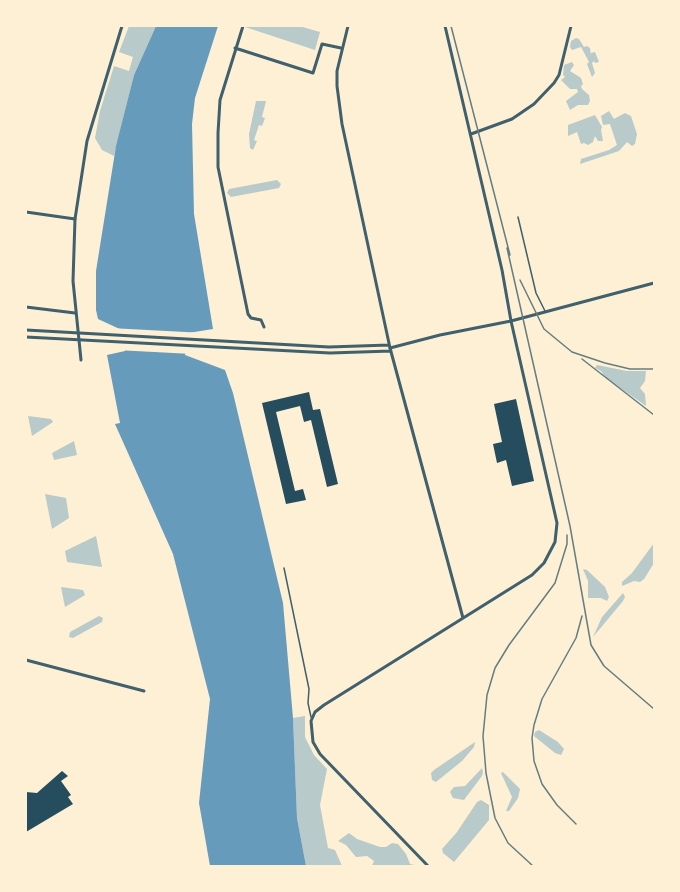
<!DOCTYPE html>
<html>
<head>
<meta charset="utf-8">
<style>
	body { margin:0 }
	#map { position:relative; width:680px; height:892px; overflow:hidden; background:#fdf0d5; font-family:"Roboto Serif",serif }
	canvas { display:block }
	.frame { position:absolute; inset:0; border:27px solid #fdf0d5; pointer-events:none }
</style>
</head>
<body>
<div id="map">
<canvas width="680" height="892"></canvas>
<div class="frame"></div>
</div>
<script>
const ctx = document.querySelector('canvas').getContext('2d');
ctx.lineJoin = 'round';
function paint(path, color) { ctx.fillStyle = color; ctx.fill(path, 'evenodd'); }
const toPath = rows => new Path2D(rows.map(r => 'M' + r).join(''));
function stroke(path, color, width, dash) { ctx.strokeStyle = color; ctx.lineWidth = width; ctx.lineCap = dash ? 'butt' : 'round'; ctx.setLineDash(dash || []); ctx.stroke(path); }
const green = toPath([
	[129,26,156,26,134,75,114,156,102,150,95,138,100,111,114,66,129,71,133,57,119,52],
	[245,26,299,26,320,32,315,50,245,27],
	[576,38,579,39,584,47,587,46,590,48,591,56,591,53,595,52,599,62,595,63,594,61,592,63,595,73,592,77,587,64,589,62,581,47,572,50,570,47,571,41],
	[572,62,574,65,570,71,581,78,583,84,581,86,582,89,589,95,590,101,588,105,578,105,570,110,566,101,578,92,577,89,570,89,561,80,565,77,563,75,564,65],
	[256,101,266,101,262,117,265,118,262,126,259,125,254,140,257,141,253,150,250,148,249,134],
	[609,111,614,119,625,113,631,116,637,134,635,144,632,146,627,142,619,151,580,164,581,159,609,150,617,145,610,124,603,125,601,116],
	[595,115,602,127,601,130,603,141,598,141,595,136,593,142,588,145,584,143,581,144,577,132,568,136,568,125],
	[277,180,281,184,279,188,231,197,227,193,229,189],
	[597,365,627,371,646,371,645,381,640,388,645,394,646,406,606,378,601,371,595,368],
	[28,416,51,419,53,422,32,436],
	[74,441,77,455,54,460,52,453],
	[45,494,66,498,69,518,52,529],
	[96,536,102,567,67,562,65,551],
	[654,543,654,563,644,579,640,582,634,581,622,586,622,582,632,573],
	[583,569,587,570,605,587,609,597,607,601,601,598,588,598,588,581],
	[61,587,83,590,85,595,65,607],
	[623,593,625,597,623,601,593,637,602,617],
	[99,616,103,618,102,622,73,638,69,637,70,632],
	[305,716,305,737,314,755,327,769,320,805,328,848,335,850,342,866,306,866,297,818,293,718],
	[539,730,558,742,564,749,561,755,555,753,534,736,535,732],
	[475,742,474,747,462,761,436,782,432,780,431,773,434,770],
	[482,768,483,772,482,776,464,800,453,798,450,792,454,787,465,786],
	[503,772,520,789,518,798,509,811,506,811,512,797,501,773],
	[481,800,489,805,489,820,454,862,443,853,442,849,457,832,477,802],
	[349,833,357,839,380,847,386,847,392,843,398,844,406,854,410,864,419,866,372,866,374,861,367,856,356,857,346,845,338,841]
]);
const water = toPath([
	[156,26,218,26,195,98,192,124,194,214,213,329,188,333,185,355,225,370,233,393,283,603,293,718,297,818,306,866,210,866,199,803,210,699,173,554,115,424,120,423,107,355,125,351,124,331,98,319,96,310,96,271,116,146,134,75]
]);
const pier = toPath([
	[110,328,204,333,191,335,188,353,192,354,116,350,122,348,121,333]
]);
const building = toPath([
	[309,392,313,410,320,409,338,484,327,487,311,420,304,422,300,406,276,412,295,491,303,489,306,500,286,504,262,403],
	[516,399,534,481,512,486,506,460,497,463,493,444,502,442,494,404],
	[62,771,68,776,61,781,71,795,68,797,73,804,26,832,26,792,37,793]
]);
const service = toPath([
	[518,217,536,293,545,311],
	[284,568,309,689,308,703,311,717]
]);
const minor = toPath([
	[243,26,220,100,218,133,218,167,248,314,251,318,261,320,264,327],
	[235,48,313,73,322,44,341,48],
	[471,134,512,119,534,104,554,83,559,75,571,26],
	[75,219,73,281,81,360],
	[390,348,440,335,511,321,502,270,445,26],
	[26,660,144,691]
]);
const tertiary = toPath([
	[348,26,337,71,337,86,342,124,390,348,463,618],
	[26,212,75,219,87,141,122,26],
	[26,307,75,313],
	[26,330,329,347,389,345],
	[26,337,330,353,391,351],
	[428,866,320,754,313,742,311,721,315,712,324,705,532,575,544,563,555,542,557,523,511,321,654,283]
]);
const rail = toPath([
	[451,26,510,255],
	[507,248,570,526,591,645,604,666,654,709],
	[520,280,544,329,572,352,605,363,630,369,654,369],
	[582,359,654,415],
	[576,824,557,805,542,784,534,761,532,738,534,725,542,699,576,638,582,616],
	[533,866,508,843,495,818,486,773,483,736,487,695,495,668,509,645,555,583,567,544,567,535]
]);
paint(green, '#b9caca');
paint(water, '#669bbc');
paint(pier, '#fdf0d5');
paint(building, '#264d5e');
stroke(service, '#3f606c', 1.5);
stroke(minor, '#3f606c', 3);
stroke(tertiary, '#3f606c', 3);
stroke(rail, '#657d81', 1.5);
</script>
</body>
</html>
